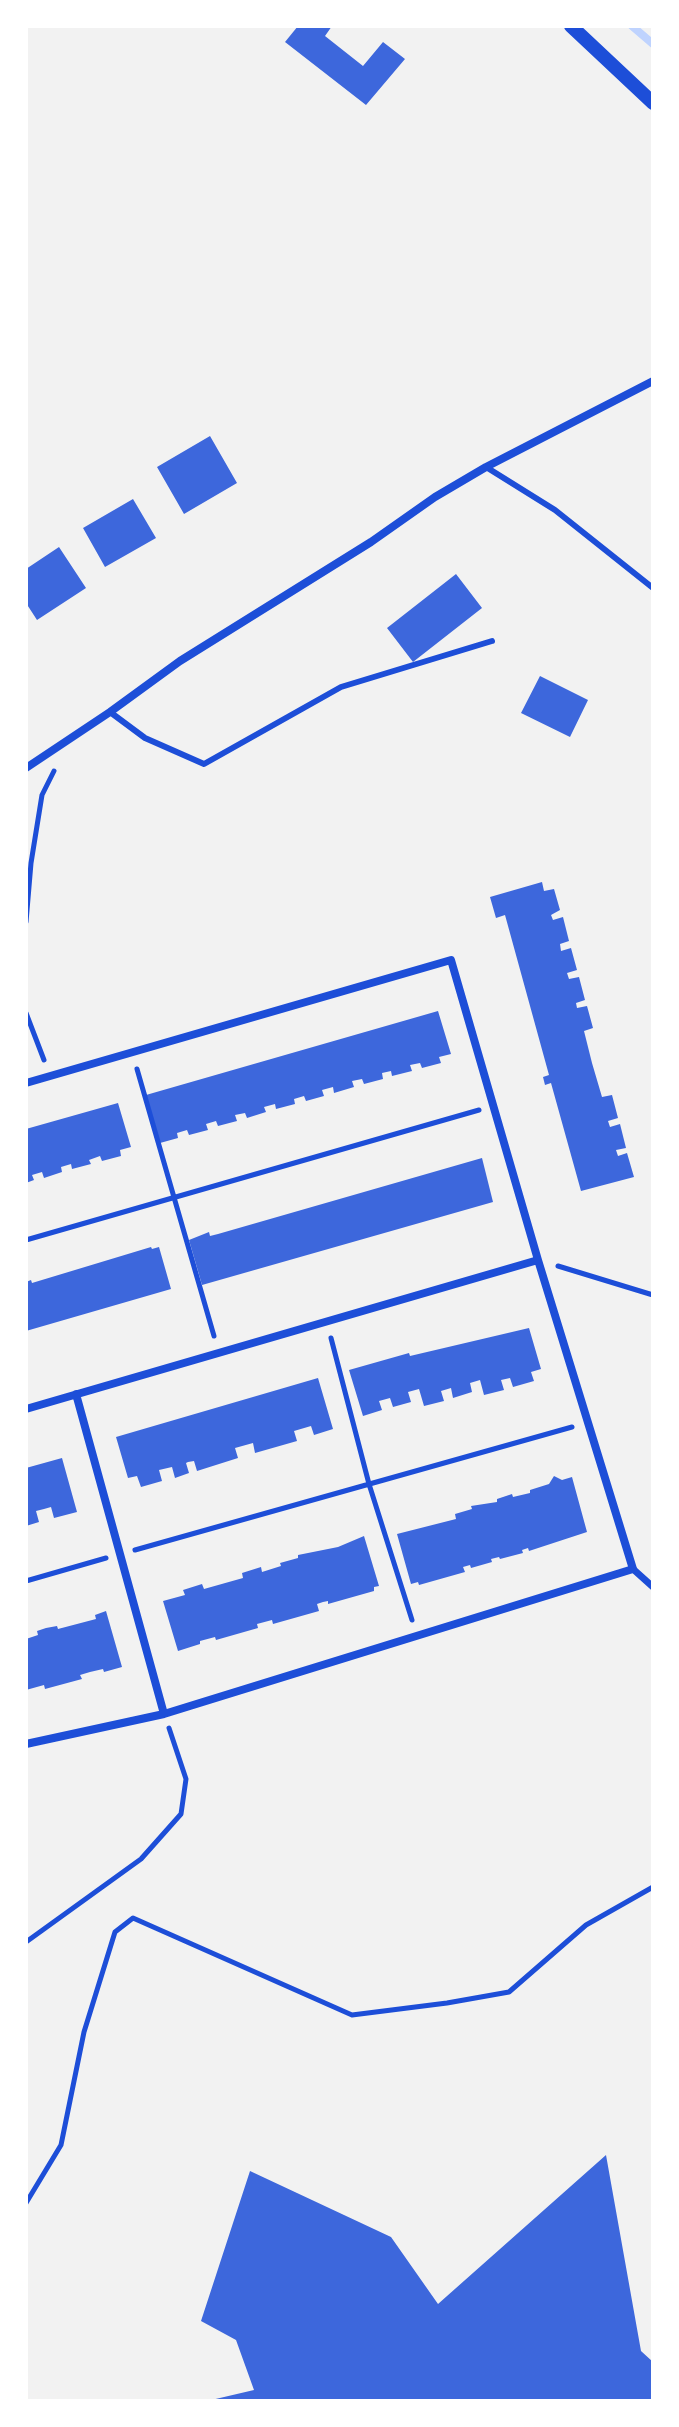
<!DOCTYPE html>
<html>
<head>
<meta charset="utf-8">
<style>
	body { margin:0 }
	#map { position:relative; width:679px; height:2427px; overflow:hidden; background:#f2f2f2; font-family:"Varela Round",sans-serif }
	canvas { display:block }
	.frame { position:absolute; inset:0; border:28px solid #fff; pointer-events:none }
</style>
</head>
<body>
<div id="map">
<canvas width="679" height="2427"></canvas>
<div class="frame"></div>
</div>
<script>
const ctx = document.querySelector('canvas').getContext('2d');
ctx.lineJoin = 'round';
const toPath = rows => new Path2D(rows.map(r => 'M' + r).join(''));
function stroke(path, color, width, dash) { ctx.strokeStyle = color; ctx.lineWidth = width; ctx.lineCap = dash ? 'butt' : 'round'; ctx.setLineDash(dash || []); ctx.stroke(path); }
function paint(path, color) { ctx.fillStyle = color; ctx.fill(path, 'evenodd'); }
const stream = toPath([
	[632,26,653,44]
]);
const building = toPath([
	[298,26,332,26,325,36,363,66,383,42,405,59,366,105,285,42],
	[210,436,237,483,184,514,157,467],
	[133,499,156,538,105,567,83,528],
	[59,547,86,588,37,620,26,603,26,569],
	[456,574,482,608,413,662,387,628],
	[540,676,588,700,570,737,521,713],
	[542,882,544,891,554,889,560,910,551,915,553,920,563,917,569,941,560,944,561,951,571,948,577,970,567,973,569,979,579,977,585,1000,576,1003,577,1008,587,1006,593,1028,584,1031,592,1063,602,1097,612,1095,618,1118,608,1121,610,1127,620,1124,626,1148,616,1150,618,1156,627,1153,634,1177,581,1191,551,1083,545,1085,543,1077,549,1075,505,915,496,918,490,897],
	[438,1011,451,1054,439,1057,441,1063,422,1068,420,1063,410,1065,412,1071,392,1076,391,1071,382,1073,383,1079,364,1084,362,1079,352,1081,354,1087,334,1093,333,1087,322,1090,324,1096,306,1101,304,1096,294,1099,295,1104,276,1109,275,1104,264,1107,266,1112,247,1118,245,1113,235,1115,237,1121,218,1126,216,1121,206,1124,208,1130,189,1135,187,1130,177,1133,178,1138,160,1143,146,1095],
	[118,1103,131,1147,120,1150,121,1156,102,1161,100,1156,89,1160,91,1164,72,1169,71,1164,61,1167,62,1172,44,1178,42,1172,32,1175,34,1180,26,1183,26,1129],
	[482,1158,493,1202,202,1285,189,1240,209,1232,210,1236,218,1234],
	[151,1247,152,1249,159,1247,171,1289,26,1331,26,1282,31,1280,32,1283],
	[529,1328,541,1369,531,1372,534,1381,513,1387,510,1378,501,1380,504,1390,484,1395,480,1380,470,1383,472,1392,453,1398,451,1388,441,1391,444,1401,424,1406,419,1389,408,1392,411,1402,393,1407,390,1398,379,1401,382,1410,363,1416,349,1370,409,1353,410,1356],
	[318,1378,333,1429,314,1435,311,1426,294,1431,297,1441,255,1453,253,1443,235,1448,238,1458,197,1471,194,1461,188,1462,186,1463,189,1473,175,1478,172,1467,159,1470,162,1481,141,1487,137,1476,128,1478,116,1437],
	[62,1458,77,1512,54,1518,51,1507,44,1509,36,1511,39,1522,26,1526,26,1468],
	[554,1476,562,1480,572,1477,587,1532,529,1551,528,1548,522,1550,523,1553,500,1559,499,1557,491,1559,492,1562,471,1568,470,1565,463,1567,465,1572,419,1585,418,1582,411,1584,397,1534,456,1519,455,1514,472,1509,471,1506,497,1502,497,1499,512,1494,513,1497,530,1493,530,1490,549,1484],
	[364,1536,379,1586,374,1587,374,1591,328,1604,328,1601,323,1602,317,1604,319,1611,273,1624,272,1620,257,1624,258,1628,216,1640,215,1637,200,1641,200,1644,178,1651,163,1601,185,1595,183,1590,202,1584,204,1589,243,1578,242,1573,261,1567,262,1572,281,1566,280,1563,298,1558,298,1555,338,1547],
	[106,1611,122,1667,104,1672,103,1669,90,1672,80,1675,82,1679,45,1689,44,1685,26,1690,26,1639,38,1635,37,1631,46,1628,57,1626,58,1629,96,1619,95,1615],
	[606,2155,641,2351,653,2362,653,2401,207,2401,254,2390,236,2340,201,2321,250,2171,391,2237,438,2304]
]);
const path = toPath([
	[26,922,31,863,42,795,54,771],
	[26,1013,44,1060],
	[137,1069,214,1336],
	[26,1240,479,1110],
	[558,1266,653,1295],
	[331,1338,369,1484,412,1620],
	[135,1550,572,1427],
	[26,1581,106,1558],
	[26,1942,141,1859,181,1814,186,1779,169,1728],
	[26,2203,61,2145,84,2032,115,1932,133,1918,352,2015,447,2003,509,1992,586,1925,653,1887]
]);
const service = toPath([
	[486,467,555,510,653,588],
	[110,712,145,738,204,764,341,687,492,641]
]);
const pedestrian = toPath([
	[633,1569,653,1587]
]);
const minor = toPath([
	[26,768,110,712,180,661,371,542,435,497,486,467,653,381],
	[26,1083,451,960,538,1260,633,1569,164,1714,26,1744],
	[76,1394,164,1714],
	[26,1409,538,1260]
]);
const tertiary = toPath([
	[571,26,653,103]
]);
stroke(stream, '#bfd3fe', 8);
paint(building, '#3d67dc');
stroke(path, '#1d4ed8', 5);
stroke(service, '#1d4ed8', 6);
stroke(pedestrian, '#1d4ed8', 7);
stroke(minor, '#1d4ed8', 8);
stroke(tertiary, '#1d4ed8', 14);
</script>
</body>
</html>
